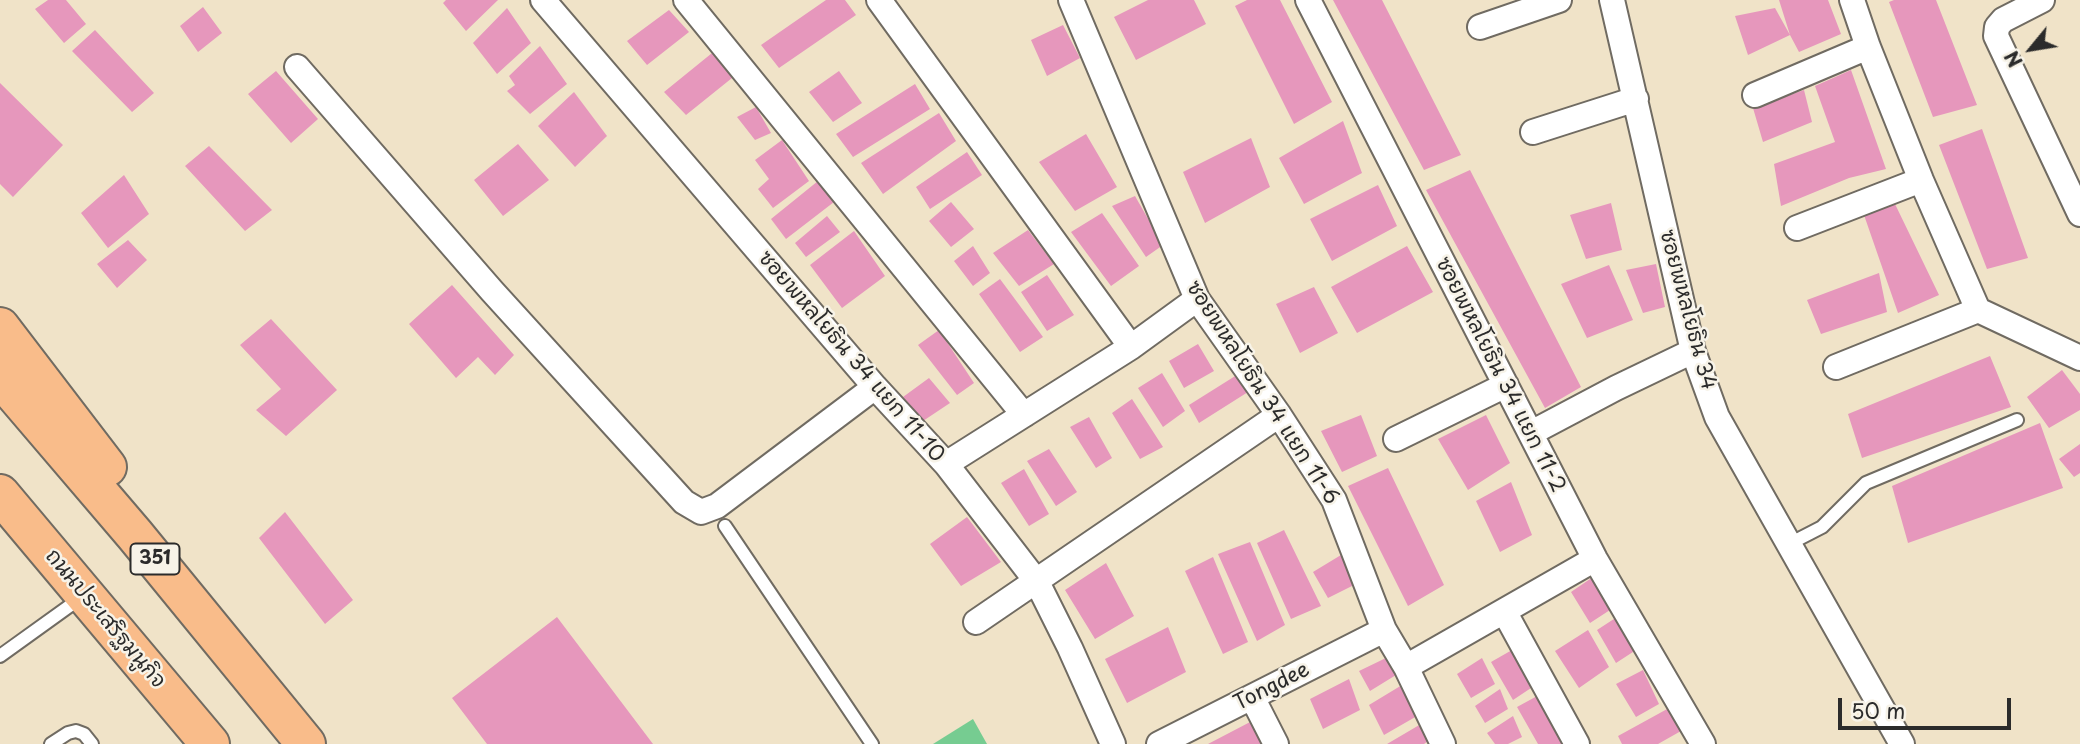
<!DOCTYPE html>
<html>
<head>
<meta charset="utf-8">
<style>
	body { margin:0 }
	#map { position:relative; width:2080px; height:744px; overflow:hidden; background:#f0e3c8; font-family:"Playpen Sans",sans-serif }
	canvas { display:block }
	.north { position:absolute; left:1996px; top:14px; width:70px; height:70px; -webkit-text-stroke:5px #f7f3e8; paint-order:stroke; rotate:240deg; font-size:19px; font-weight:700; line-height:28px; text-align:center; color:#2b2b2b }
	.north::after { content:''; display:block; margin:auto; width:24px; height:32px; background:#2b2b2b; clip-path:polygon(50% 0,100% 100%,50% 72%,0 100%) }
	.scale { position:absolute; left:1838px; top:698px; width:173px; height:32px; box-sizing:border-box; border:4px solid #2b2b2b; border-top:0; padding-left:9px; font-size:21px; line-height:24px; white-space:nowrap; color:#2b2b2b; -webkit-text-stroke:5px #f7f3e8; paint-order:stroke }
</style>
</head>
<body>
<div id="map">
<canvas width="2080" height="744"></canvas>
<div class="north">N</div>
<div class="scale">50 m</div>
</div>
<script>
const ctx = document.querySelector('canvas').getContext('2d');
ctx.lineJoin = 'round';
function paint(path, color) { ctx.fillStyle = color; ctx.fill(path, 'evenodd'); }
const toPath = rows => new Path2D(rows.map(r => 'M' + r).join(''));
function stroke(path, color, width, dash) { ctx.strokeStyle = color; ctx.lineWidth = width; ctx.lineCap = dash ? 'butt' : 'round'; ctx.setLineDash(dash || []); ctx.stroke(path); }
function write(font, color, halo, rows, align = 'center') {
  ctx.font = font + ' "Playpen Sans","Playpen Sans Thai",sans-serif'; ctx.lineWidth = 5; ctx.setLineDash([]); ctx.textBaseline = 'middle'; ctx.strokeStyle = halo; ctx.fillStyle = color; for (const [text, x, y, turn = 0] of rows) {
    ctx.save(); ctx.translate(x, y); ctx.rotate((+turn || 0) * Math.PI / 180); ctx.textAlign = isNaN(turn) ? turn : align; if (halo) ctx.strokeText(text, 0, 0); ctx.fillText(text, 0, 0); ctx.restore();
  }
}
const green = toPath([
	[973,719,987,744,933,744]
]);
const building = toPath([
	[48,0,66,0,86,24,64,43,35,9],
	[446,0,498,0,466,31,443,3],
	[826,0,845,0,856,15,779,68,761,45],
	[1148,0,1194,0,1206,24,1136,60,1114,17],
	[1247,0,1280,0,1332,102,1294,124,1235,6],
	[1333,0,1382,0,1461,155,1424,170],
	[1779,0,1828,0,1841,34,1799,52,1790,35],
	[1894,0,1936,0,1977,105,1933,117,1889,2],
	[203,7,222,33,198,52,180,26],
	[507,8,531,43,497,74,473,43],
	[1775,8,1790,35,1748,55,1735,16],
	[669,10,689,32,647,65,627,41],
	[1063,25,1080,58,1047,76,1031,40],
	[95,30,154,93,132,112,72,51],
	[540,46,567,84,530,114,507,91,515,85,509,76],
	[717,49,732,78,686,115,664,92],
	[1851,70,1886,169,1849,178,1781,206,1774,164,1835,142,1815,86],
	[276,71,318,119,291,143,248,94],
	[839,71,862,103,833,122,809,92],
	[0,83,63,145,13,197,0,184],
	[915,84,930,109,853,157,836,134],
	[1804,90,1812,122,1763,142,1753,108],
	[574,92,607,136,575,167,538,126],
	[756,107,771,133,755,140,737,117],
	[939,113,956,141,883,194,861,163],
	[1343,121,1362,173,1304,204,1279,158],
	[1982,129,2028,258,1987,269,1939,145],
	[1086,134,1117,187,1075,211,1039,162],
	[1251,138,1270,187,1205,223,1183,172],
	[782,140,809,181,773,208,758,189,769,179,755,160],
	[518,144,549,180,503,216,474,180],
	[209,146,272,210,245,231,185,166],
	[967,152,982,175,930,209,916,187],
	[1470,170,1581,387,1545,408,1426,190],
	[124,175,149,214,108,248,81,213],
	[818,181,834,202,786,239,771,219],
	[1378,185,1397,226,1332,261,1310,219],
	[1135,196,1163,245,1146,257,1112,206],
	[951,202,974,229,951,247,929,221],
	[1611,203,1622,250,1586,259,1570,215],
	[1895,204,1939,295,1898,313,1864,215],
	[1102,213,1139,266,1111,286,1071,232],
	[827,216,840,232,806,257,795,243],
	[1028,230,1054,264,1019,286,993,253],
	[854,231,885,276,842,308,810,265],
	[128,240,147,260,117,288,97,264],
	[973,246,990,273,973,286,954,261],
	[1407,246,1433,292,1357,333,1331,287],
	[1656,264,1665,307,1643,313,1626,270],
	[1609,265,1633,320,1587,338,1561,284],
	[1879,273,1887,312,1821,334,1807,300],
	[1047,275,1074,315,1047,331,1021,292],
	[1000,279,1043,337,1020,352,979,294],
	[452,285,514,355,495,375,478,357,456,378,409,324],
	[1314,287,1338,333,1300,353,1276,304],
	[271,319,337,390,286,436,256,410,281,389,240,345],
	[939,330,974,383,957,395,918,345],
	[1198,344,1214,371,1184,388,1169,361],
	[1990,356,2011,407,1862,458,1848,414],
	[2062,370,2080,394,2080,410,2049,428,2027,397],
	[1162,373,1185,411,1163,427,1138,388],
	[1240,373,1248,392,1199,423,1189,405],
	[929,378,950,403,923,421,903,397],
	[1132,399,1163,447,1140,459,1112,413],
	[1361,415,1377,456,1342,472,1321,431],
	[1486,415,1510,463,1468,490,1438,439],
	[1089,417,1112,458,1096,468,1070,427],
	[2040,423,2063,488,1908,543,1892,486],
	[2080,444,2080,473,2074,477,2059,459],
	[1049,449,1077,492,1056,506,1027,461],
	[1388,468,1444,585,1408,606,1348,486],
	[1024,469,1049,514,1029,526,1001,483],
	[1511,482,1532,535,1500,552,1476,501],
	[285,512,353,600,325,624,259,538],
	[967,517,1001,562,961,586,930,544],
	[1284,530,1321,606,1291,619,1257,543],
	[1250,542,1285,625,1257,641,1218,554],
	[1341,555,1354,585,1328,598,1313,572],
	[1213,557,1248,642,1223,654,1185,571],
	[1106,563,1134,616,1095,639,1065,590],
	[1593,577,1610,610,1590,623,1571,592],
	[557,617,653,744,487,744,452,698],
	[1617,617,1636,650,1616,663,1597,630],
	[1168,627,1186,672,1127,703,1105,659],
	[1588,630,1609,667,1579,688,1555,651],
	[1512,650,1531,688,1513,700,1491,662],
	[1388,657,1396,675,1370,691,1359,671],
	[1482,658,1495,684,1471,698,1457,674],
	[1643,670,1659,704,1636,717,1616,684],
	[1349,679,1360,710,1323,729,1310,699],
	[1402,685,1417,716,1384,735,1369,705],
	[1500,689,1508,709,1485,723,1475,706],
	[1539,695,1566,744,1538,744,1517,707],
	[1669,708,1681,731,1658,744,1622,744,1618,736],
	[1513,716,1522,737,1508,744,1495,744,1487,733],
	[1252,721,1262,744,1208,744],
	[1421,724,1428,741,1424,744,1387,744]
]);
const lane = toPath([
	[725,526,872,744],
	[1789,544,1822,527,1866,483,2017,420],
	[0,656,82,597],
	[51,744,68,733,76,731,84,734,92,744]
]);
const street = toPath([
	[543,0,875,387,946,464,1037,582,1070,648,1113,744],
	[686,0,1024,415],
	[879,0,1131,347],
	[1071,0,1197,299,1279,415,1334,500,1384,630,1406,667,1443,744],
	[1308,0,1595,559,1703,744],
	[1612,0,1693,351,1717,417,1902,744],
	[1852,0,1868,47,1921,180,1978,310,2080,358],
	[2042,0,2003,20,1997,27,1996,36,2080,214],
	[1480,27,1559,0],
	[297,67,492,291,684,502,701,512,717,506,875,387],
	[1755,95,1868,47],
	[1533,132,1636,99],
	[1797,228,1921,180],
	[1836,367,1978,310],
	[1531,433,1616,388,1693,351],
	[1396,439,1506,385],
	[946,464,1131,347,1197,299],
	[1504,611,1577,744],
	[976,622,1279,415],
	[1406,667,1595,559],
	[1252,697,1276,744],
	[1159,744,1384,630]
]);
const primary = toPath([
	[0,327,107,467],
	[0,377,135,535,306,744],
	[0,494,210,744]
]);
const shields = [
	[155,559,49]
];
const shieldNames = [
	["351",155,559]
];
const streetNames = [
	["ซอยพหลโยธิน 34",1687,310,75],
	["ซอยพหลโยธิน 34 แยก 11-10",851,357,49],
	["ซอยพหลโยธิน 34 แยก 11-2",1500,375,63],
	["ซอยพหลโยธิน 34 แยก 11-6",1262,393,57],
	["ถนนประเสริฐมนูกิจ",105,619,50],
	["Tongdee",1272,687,-27]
];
paint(green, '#76cc91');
paint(building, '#e697bc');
stroke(lane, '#706b62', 16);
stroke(street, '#706b62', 28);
stroke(primary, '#706b62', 42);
stroke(lane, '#fff', 12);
stroke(street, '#fff', 24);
stroke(primary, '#f9bc8a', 38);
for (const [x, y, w] of shields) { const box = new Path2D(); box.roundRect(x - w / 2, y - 15.5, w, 31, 5); ctx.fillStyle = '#f7f3e8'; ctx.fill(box); stroke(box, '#2b2b2b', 2); }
write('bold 19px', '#2b2b2b', null, shieldNames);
write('21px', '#2b2b2b', '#f7f3e8', streetNames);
</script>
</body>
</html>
